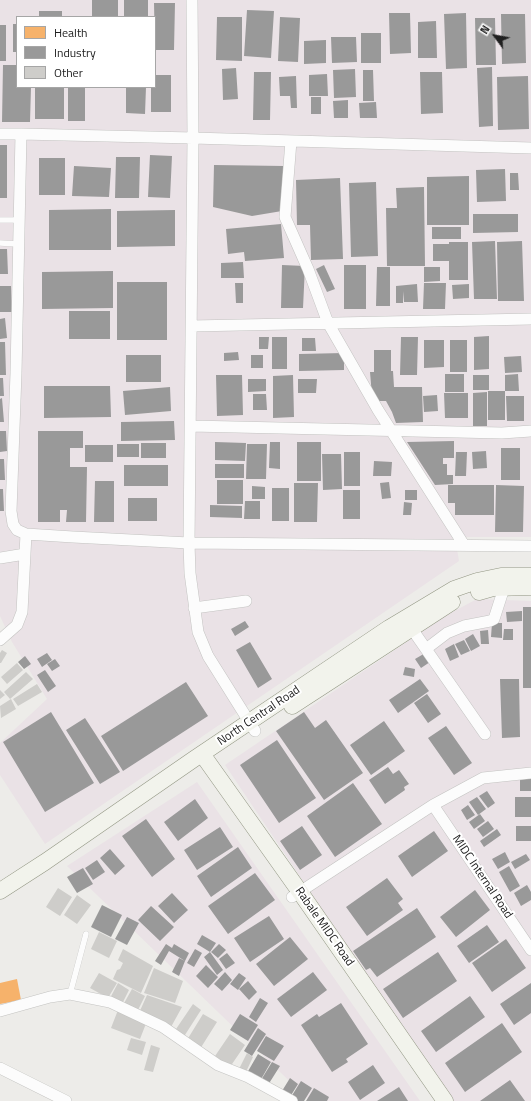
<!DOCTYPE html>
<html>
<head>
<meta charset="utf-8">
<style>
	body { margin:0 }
	#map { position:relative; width:531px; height:1101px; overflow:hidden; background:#edece9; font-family:"Titillium Web",sans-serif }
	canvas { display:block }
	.legend { position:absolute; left:16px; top:16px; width:140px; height:72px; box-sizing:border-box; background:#fff; border:1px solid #a6a6a6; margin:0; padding:5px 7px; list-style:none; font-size:12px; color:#202020 }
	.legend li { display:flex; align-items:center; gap:8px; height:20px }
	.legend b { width:20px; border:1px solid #a6a6a6 }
	.north { position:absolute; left:475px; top:16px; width:40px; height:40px; -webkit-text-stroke:3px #fff; paint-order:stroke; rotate:302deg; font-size:11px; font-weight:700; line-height:16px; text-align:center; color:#202020 }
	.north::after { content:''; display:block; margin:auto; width:14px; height:18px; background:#202020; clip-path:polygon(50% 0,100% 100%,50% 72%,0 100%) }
</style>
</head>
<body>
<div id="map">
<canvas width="531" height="1101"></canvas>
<ul class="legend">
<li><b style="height:11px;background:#f6b26b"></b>Health</li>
<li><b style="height:11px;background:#999"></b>Industry</li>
<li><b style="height:11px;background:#cecdca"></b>Other</li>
</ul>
<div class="north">N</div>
</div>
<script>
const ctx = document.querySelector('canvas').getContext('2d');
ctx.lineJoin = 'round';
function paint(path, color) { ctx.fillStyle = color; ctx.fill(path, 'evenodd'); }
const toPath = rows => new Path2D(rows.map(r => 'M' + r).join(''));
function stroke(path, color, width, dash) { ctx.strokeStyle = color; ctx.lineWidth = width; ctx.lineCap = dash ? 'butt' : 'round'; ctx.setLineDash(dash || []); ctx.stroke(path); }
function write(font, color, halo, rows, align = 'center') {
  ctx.font = font + ' "Titillium Web",sans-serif'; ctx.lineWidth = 4; ctx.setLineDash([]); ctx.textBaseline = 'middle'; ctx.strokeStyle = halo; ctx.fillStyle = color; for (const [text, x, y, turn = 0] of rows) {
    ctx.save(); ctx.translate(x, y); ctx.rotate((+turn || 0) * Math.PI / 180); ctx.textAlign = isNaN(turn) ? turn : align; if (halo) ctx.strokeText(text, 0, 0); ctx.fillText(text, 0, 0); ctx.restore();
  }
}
const industrial = toPath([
	[0,0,531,0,531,537,455,537,459,561,45,844,0,775,0,743,47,699,12,642,0,616],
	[17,17,155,17,155,87,17,87],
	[477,599,531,601,531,1101,451,1101,225,765,445,616],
	[197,782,420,1101,310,1101,67,866]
]);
const health = toPath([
	[17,979,21,1000,0,1004,0,983]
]);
const industry = toPath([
	[92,0,118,0,118,17,92,17],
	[124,0,148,0,148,17,124,17],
	[154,3,175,3,174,50,155,50],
	[247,10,274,11,271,58,244,56],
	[39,11,62,11,62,17,39,17],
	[389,13,410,13,411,53,390,54],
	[466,13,467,68,446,69,444,14],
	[501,14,525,14,526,63,502,64],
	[217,17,242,17,242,61,216,60],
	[280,17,300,18,298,62,278,61],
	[475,18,495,18,496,65,476,65],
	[436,21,437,58,418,58,418,22],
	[13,24,17,24,17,52,13,52],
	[0,25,6,25,6,61,0,61],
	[361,33,381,33,381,63,361,63],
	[331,37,356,37,357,62,332,63],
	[326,40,326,63,304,64,304,41],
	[3,65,17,65,17,87,31,87,30,122,2,122],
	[492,67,493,126,479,127,477,68],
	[236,68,238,99,223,100,222,69],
	[355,69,356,97,334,98,333,70],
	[363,70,373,70,374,101,363,101],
	[254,72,271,72,270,120,253,120],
	[420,72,442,72,443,113,421,114],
	[327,74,328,96,309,96,309,75],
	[155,75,171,75,171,112,151,112,151,87,155,87],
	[296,76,297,108,291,108,290,96,280,96,279,77],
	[528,76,529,129,498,130,497,77],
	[35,87,64,87,64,119,35,119],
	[68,87,85,87,85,121,68,121],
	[126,87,146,87,145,114,126,113],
	[311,97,321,97,321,114,311,114],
	[348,100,348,118,334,118,333,101],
	[376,102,377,118,360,118,359,103],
	[0,145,7,145,7,198,0,198],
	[150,155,172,156,170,198,148,197],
	[116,157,140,157,139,198,115,198],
	[39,158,65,158,65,195,39,195],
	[214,165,284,166,282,211,252,216,213,207],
	[74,166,111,168,109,197,72,196],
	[505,169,506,201,477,202,476,170],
	[510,173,518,173,519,190,510,190],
	[469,176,469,225,427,225,427,177],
	[340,178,343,259,311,260,310,225,297,225,296,180],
	[376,182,378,256,351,257,349,183],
	[424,187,425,266,387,266,386,208,397,208,396,188],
	[111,209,111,250,49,250,49,210],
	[175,210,175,246,117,247,117,211],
	[473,214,518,214,518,232,473,233],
	[281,224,284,258,245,261,244,252,228,254,226,229],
	[432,227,461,227,461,239,432,239],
	[495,241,497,299,474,299,472,242],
	[522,241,524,301,498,301,497,242],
	[449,242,468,242,468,280,449,280,449,261,433,261,433,244,449,244],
	[0,249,7,249,8,274,0,274],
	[243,262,244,278,221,278,221,263],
	[282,265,305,266,303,308,281,308],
	[324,265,335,289,327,292,316,269],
	[344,265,366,265,366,309,344,309],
	[377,267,390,267,390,306,376,306],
	[424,267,440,267,440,281,424,282],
	[113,271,113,308,42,309,42,272],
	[117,282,167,282,167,340,117,340],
	[235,283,243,283,243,303,236,303],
	[424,283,446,283,445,309,423,309],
	[417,284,418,302,404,302,403,291,403,303,396,303,396,286],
	[469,284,469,298,453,299,452,285],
	[0,286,11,286,12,312,0,312],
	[69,311,110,311,110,339,69,339],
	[5,318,7,338,0,339,0,319],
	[489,336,489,369,474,370,474,337],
	[259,337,269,337,268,349,259,349],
	[272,337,287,337,287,369,272,369],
	[401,337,418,337,417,375,400,375],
	[302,338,315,338,316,351,302,351],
	[424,340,444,340,444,367,424,368],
	[450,340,467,340,467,372,450,372],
	[0,342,5,342,6,375,0,375],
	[374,350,391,350,391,371,393,371,394,387,422,387,423,422,396,423,392,412,386,401,376,401,376,396,372,396,370,372,374,372],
	[238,352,239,360,224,361,224,353],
	[344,353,344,370,299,371,299,354],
	[126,355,161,355,161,382,126,382],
	[251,355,263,355,263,368,251,368],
	[521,356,522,372,505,373,504,357],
	[445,374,464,374,464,392,445,392],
	[518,374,519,391,505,391,505,375],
	[216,375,242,375,243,415,217,416],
	[293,375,294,417,273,418,273,376],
	[473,375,489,375,489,390,473,390],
	[0,378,3,378,4,396,0,396],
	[248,379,266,379,266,391,248,392],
	[298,379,317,379,316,393,298,393],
	[44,386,110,386,111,417,44,418],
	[170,387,171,411,125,415,123,391],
	[488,391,505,391,505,420,488,420],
	[487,392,487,426,473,426,473,393],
	[444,393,468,393,468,418,445,418],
	[253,394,266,394,267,410,253,410],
	[437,395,438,411,424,412,423,396],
	[506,396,524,396,524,421,507,421],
	[2,398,4,422,0,422,0,399],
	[174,421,175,440,121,441,121,422],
	[0,431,6,431,7,451,0,452],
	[38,431,83,431,83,448,70,448,70,467,87,467,86,522,66,522,67,510,60,510,60,522,38,522],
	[454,441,454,458,443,458,443,464,447,464,447,475,453,475,453,484,435,485,407,442],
	[215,442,246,443,245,461,215,460],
	[270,442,280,442,280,469,269,468],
	[297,442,321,442,321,481,297,481],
	[141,443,166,443,166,458,141,458],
	[117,444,139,444,139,457,117,457],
	[247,444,267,444,266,479,246,479],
	[85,445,113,445,113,462,85,462],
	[501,448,520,448,520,480,501,480],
	[486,451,487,468,473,469,472,452],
	[344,452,360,452,360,486,344,486],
	[456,452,467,452,466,476,455,476],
	[322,454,341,454,342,489,323,490],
	[0,459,4,459,5,480,0,480],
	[374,461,392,462,391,476,373,476],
	[215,464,244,464,244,478,215,478],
	[124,465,168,465,168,486,124,486],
	[217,480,243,480,243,504,217,504],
	[95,481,114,481,114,522,94,522],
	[389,482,391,498,382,499,380,483],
	[294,483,318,483,317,522,294,522],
	[448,485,494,485,494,515,455,515,455,503,448,503],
	[496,485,524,486,523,532,495,532],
	[252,486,265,487,265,499,252,499],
	[272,488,289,488,289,521,272,521],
	[0,489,3,489,4,511,0,511],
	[343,490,360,490,360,519,343,519],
	[405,490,417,490,417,500,405,500],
	[128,498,157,498,157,521,128,521],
	[245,501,260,501,260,519,244,519],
	[404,502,412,503,411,515,403,515],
	[210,505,242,506,242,518,210,517],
	[523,607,531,607,531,688,523,688],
	[522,611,522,621,507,622,506,612],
	[245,621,249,627,235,636,231,629],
	[492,623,502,623,502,638,491,637],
	[504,629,513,629,513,640,503,640],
	[488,630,489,644,481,644,480,631],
	[473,634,480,646,471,651,465,639],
	[464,640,470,651,461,655,455,644],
	[250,642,272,679,258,688,236,650],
	[454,644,459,657,450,661,445,649],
	[427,652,433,660,421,668,415,659],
	[47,653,52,660,42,667,37,659],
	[25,656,31,664,24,669,18,662],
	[55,659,60,666,52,671,47,664],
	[405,667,415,669,414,677,403,675],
	[45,670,56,686,48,692,37,675],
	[420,679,429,691,398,713,389,700],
	[500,679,519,679,520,737,502,738],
	[186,682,208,716,123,771,101,736],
	[427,694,441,714,428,723,414,703],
	[51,712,94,783,45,812,3,742],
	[304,712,315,728,326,720,363,773,324,800,276,731],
	[85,718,120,772,100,784,66,730],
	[384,721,405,751,371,775,350,745],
	[446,726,472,763,454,775,428,738],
	[277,740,316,798,279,823,240,765],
	[388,767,393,774,399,770,409,784,404,787,405,790,385,804,369,780],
	[520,778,531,778,531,791,520,791],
	[353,783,382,824,335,857,307,816],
	[487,791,495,803,488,808,479,796],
	[477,797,486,809,478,815,469,802],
	[515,797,531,797,531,817,515,817],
	[195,799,208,818,178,841,164,822],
	[468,805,475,815,467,820,461,810],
	[480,814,485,821,474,829,469,822],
	[146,819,175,859,152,877,122,836],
	[488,821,494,829,483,837,477,829],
	[302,826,322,855,300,870,280,841],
	[516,826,531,826,531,841,516,841],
	[220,827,233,847,197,870,184,850],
	[497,829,501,835,484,847,480,841],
	[434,831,448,851,412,877,398,856],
	[238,847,252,868,211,897,197,876],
	[110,849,125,866,115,875,100,858],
	[505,852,510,862,498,869,492,859],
	[526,854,530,860,515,869,511,862],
	[97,860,105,872,93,880,85,868],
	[509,866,520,886,510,892,499,872],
	[83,868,93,884,77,893,67,877],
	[255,873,275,900,228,934,208,906],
	[387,878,403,899,398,903,403,910,367,936,346,907],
	[527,885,531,892,531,900,521,906,514,893],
	[475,890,490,910,456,937,440,917],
	[172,893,188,910,174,923,158,906],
	[102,905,122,915,111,937,91,927],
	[151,906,174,927,160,941,138,920],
	[417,908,436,937,377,977,370,968,366,970,353,951],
	[269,916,284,939,250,962,234,938],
	[127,917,139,923,127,945,115,939],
	[487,925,499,942,469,963,457,946],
	[202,935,216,943,210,952,197,944],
	[290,937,308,959,274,986,256,964],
	[506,939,526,968,492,992,472,963],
	[166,944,172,948,174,944,189,953,185,961,169,951,161,965,155,961],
	[219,944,226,950,218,958,211,952],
	[195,949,202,953,194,967,187,963],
	[210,952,223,970,217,975,204,957],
	[438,952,457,981,403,1018,383,989],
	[227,953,235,963,226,969,219,959],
	[179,958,185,961,179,976,172,972],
	[206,965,218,977,208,988,196,976],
	[225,972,232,980,222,991,214,984],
	[313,972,327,990,291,1017,277,999],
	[239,973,246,978,238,990,230,984],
	[248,981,257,992,249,1000,239,989],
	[531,983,531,1013,514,1025,500,1004],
	[470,996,485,1017,436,1052,421,1031],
	[260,998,268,1003,256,1022,249,1017],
	[341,1003,368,1044,346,1059,348,1062,332,1072,301,1025,317,1014,319,1017],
	[240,1014,258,1025,248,1041,230,1030],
	[502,1023,522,1052,465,1092,445,1063],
	[258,1028,266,1034,252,1056,244,1051],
	[266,1036,284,1046,274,1061,257,1051],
	[258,1054,271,1062,260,1081,247,1073],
	[272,1062,280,1066,268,1085,261,1080],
	[373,1065,385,1083,360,1100,348,1082],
	[290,1078,298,1084,290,1097,282,1091],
	[510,1080,525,1101,480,1101],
	[301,1081,312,1088,304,1101,297,1101,291,1097],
	[399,1087,408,1101,377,1101],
	[314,1088,329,1097,327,1101,306,1101]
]);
const building = toPath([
	[2,650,7,653,1,663,0,663,0,653],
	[17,663,23,670,7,684,1,677],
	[26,672,33,679,10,699,4,692],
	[37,684,42,692,18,706,13,699],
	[0,690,5,695,0,699],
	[11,699,16,709,1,718,0,706],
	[58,888,72,897,60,916,46,907],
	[77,895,91,905,77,924,64,915],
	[99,932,117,941,109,958,91,949],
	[123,949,153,966,141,993,113,979,117,970,120,969,123,963,118,960],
	[154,968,183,981,175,1003,144,993],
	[99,973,117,983,108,998,90,988],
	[118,983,129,990,121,1006,109,1000],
	[132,989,145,996,137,1012,123,1005],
	[147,995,182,1007,171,1027,139,1013],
	[193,1004,201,1010,183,1038,174,1032],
	[118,1010,147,1021,140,1039,111,1028],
	[203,1014,217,1022,200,1049,187,1040],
	[230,1034,245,1045,230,1067,215,1056],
	[131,1038,146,1042,142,1055,127,1050],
	[151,1045,160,1048,153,1072,144,1070],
	[247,1053,253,1057,245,1074,238,1071]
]);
const service = toPath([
	[0,220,19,220],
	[0,243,18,244],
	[70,994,86,934]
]);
const minor = toPath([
	[192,0,193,138,531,148],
	[0,134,21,134,16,373,11,511,13,524,17,530,26,534,73,537,189,543,531,546],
	[21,134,193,138,189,543,190,573,198,632,208,656,255,731],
	[291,141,285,217,308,269,328,323,378,410,464,545],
	[192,326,531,319],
	[191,426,502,433,531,431],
	[0,558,25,554],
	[194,608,246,601],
	[412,629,485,734],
	[0,640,17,625,22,612,26,534],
	[426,649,447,633,464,626,490,621,494,619,504,588],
	[433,805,531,950],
	[292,897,433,805,483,778,531,773],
	[0,1011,50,997,70,994,110,1002,163,1027,218,1065,248,1077,292,1101],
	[0,1068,66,1101]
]);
const secondary = toPath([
	[479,592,493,588,531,587],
	[292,706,452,602],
	[202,754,300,892,445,1101],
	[0,891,45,862,194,759,389,628,454,589,477,581,501,576,531,576]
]);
const streetNames = [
	["North Central Road",259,716,-34],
	["MIDC Internal Road",482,877,56],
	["Rabale MIDC Road",324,927,55]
];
paint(industrial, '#eae2e6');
paint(health, '#f6b26b');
paint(industry, '#999');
paint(building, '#cecdca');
stroke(service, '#c3c3c1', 6);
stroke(minor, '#c3c3c1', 12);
stroke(secondary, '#929683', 17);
stroke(service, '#fcfcfc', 5.5);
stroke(minor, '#fcfcfc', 11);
stroke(secondary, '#f2f3ec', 16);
write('12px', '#202020', '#fff', streetNames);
</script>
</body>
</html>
